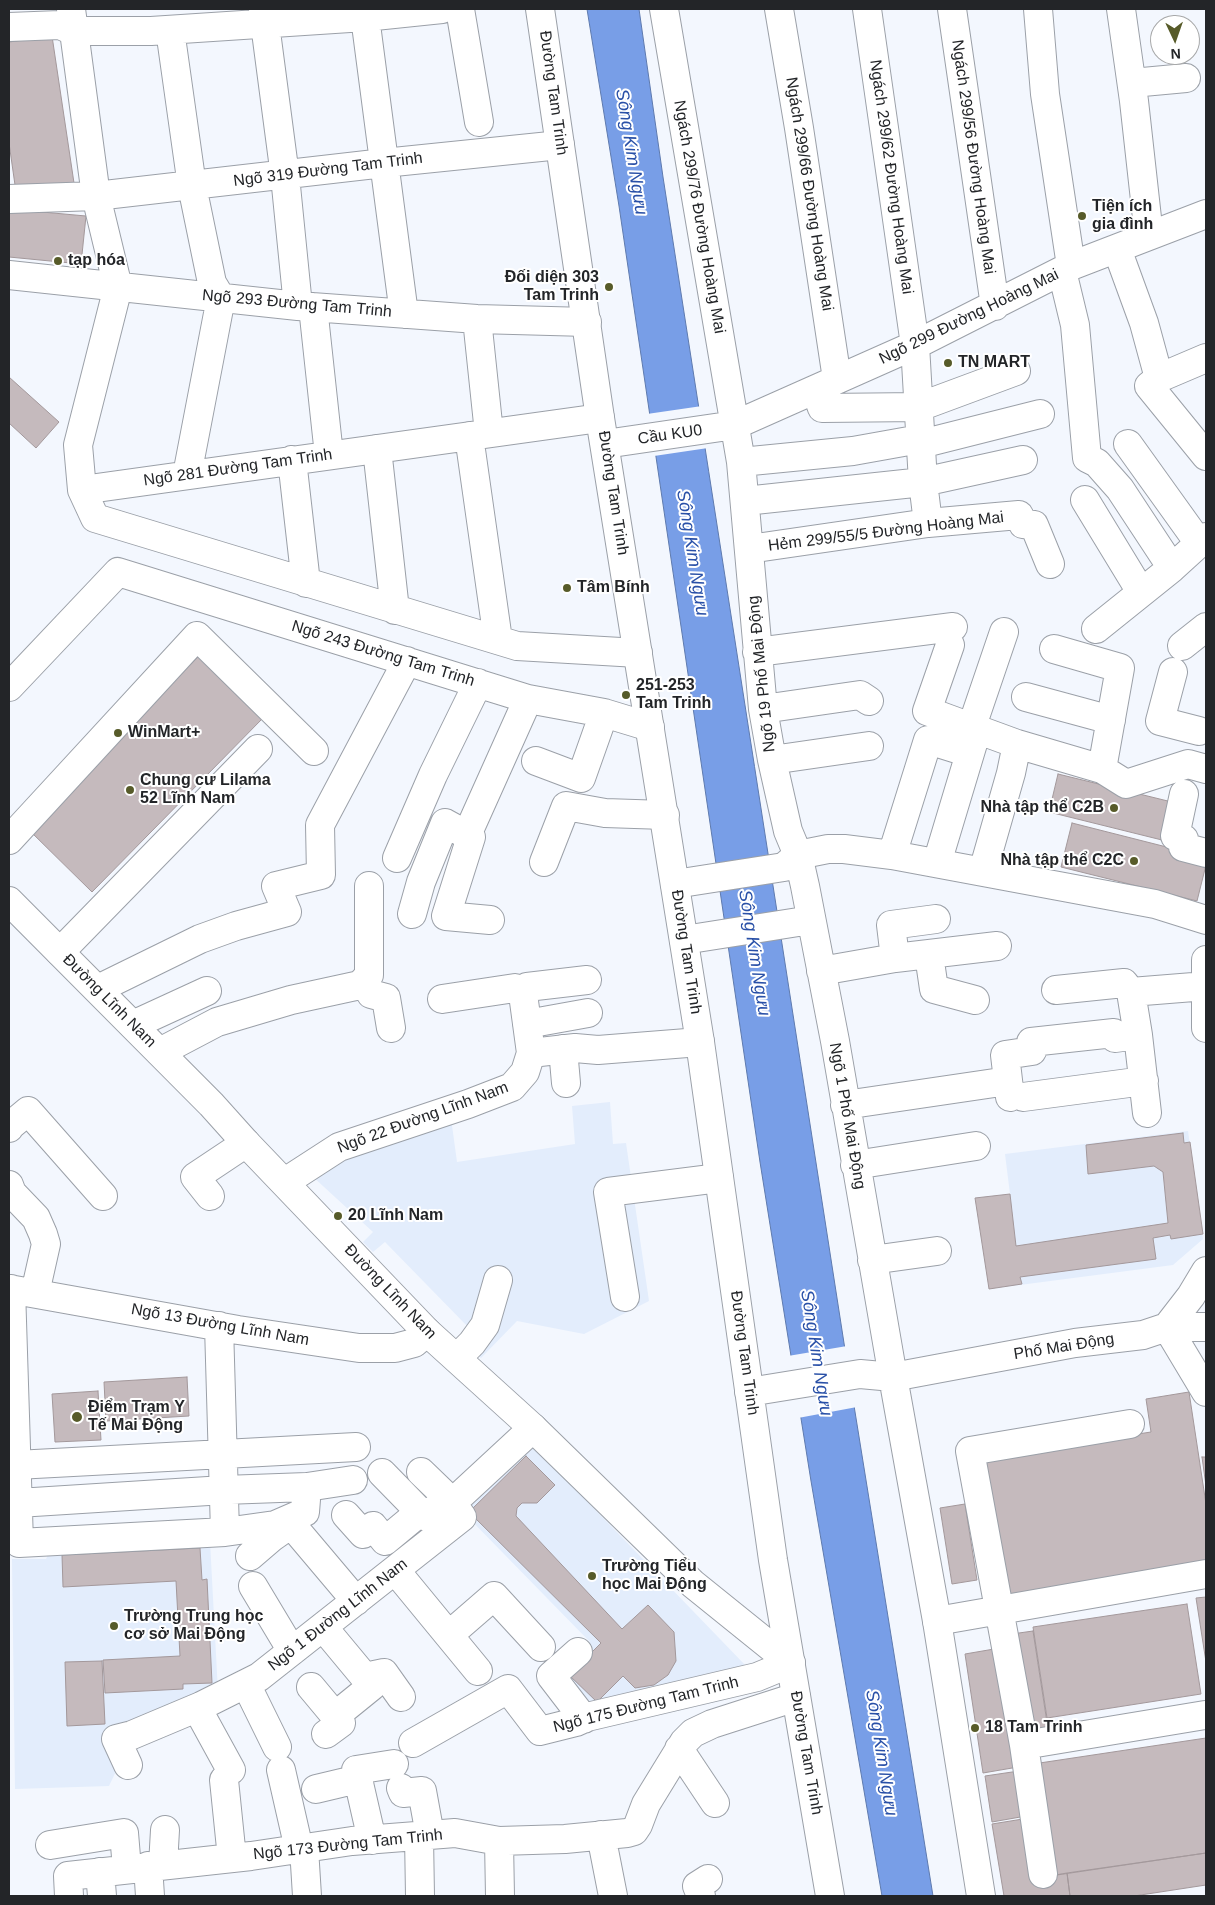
<!DOCTYPE html>
<html>
<head>
<meta charset="utf-8">
<style>
	body { margin:0 }
	#map { position:relative; width:1215px; height:1905px; overflow:hidden; background:#f3f7fe; font-family:Arial,sans-serif }
	canvas { display:block }
	.frame { position:absolute; inset:0; border:10px solid #232528; pointer-events:none }
	.north { position:absolute; left:1150px; top:15px; width:50px; height:50px; box-sizing:border-box; background:#fff; border:1px solid #a7a8a9; border-radius:50%; rotate:177deg; font-size:14px; font-weight:700; line-height:20px; text-align:center; color:#232528 }
	.north::after { content:''; display:block; margin:auto; width:18px; height:22px; background:#575b29; clip-path:polygon(50% 0,100% 100%,50% 72%,0 100%) }
</style>
</head>
<body>
<div id="map">
<canvas width="1215" height="1905"></canvas>
<div class="frame"></div>
<div class="north">N</div>
</div>
<script>
const ctx = document.querySelector('canvas').getContext('2d');
ctx.lineJoin = 'round';
function paint(path, color) { ctx.fillStyle = color; ctx.fill(path, 'evenodd'); }
const toPath = rows => new Path2D(rows.map(r => 'M' + r).join(''));
function stroke(path, color, width, dash) { ctx.strokeStyle = color; ctx.lineWidth = width; ctx.lineCap = dash ? 'butt' : 'round'; ctx.setLineDash(dash || []); ctx.stroke(path); }
function write(font, color, halo, rows, align = 'center') {
  ctx.font = font + ' Arial,sans-serif'; ctx.lineWidth = 4; ctx.setLineDash([]); ctx.textBaseline = 'middle'; ctx.strokeStyle = halo; ctx.fillStyle = color; for (const [text, x, y, turn = 0] of rows) {
    ctx.save(); ctx.translate(x, y); ctx.rotate((+turn || 0) * Math.PI / 180); ctx.textAlign = isNaN(turn) ? turn : align; if (halo) ctx.strokeText(text, 0, 0); ctx.fillText(text, 0, 0); ctx.restore();
  }
}
const built = toPath([
	[610,1102,613,1144,626,1143,649,1301,584,1334,517,1321,481,1358,459,1341,468,1327,385,1242,373,1252,363,1242,373,1232,311,1175,334,1157,451,1118,457,1162,575,1144,572,1106],
	[1188,1131,1203,1239,1173,1265,989,1289,975,1198,1010,1194,1005,1154],
	[528,1440,747,1667,582,1710,556,1677,590,1642,460,1509],
	[210,1541,218,1692,105,1738,120,1763,109,1786,15,1789,12,1559,46,1559,51,1549]
]);
const water = toPath([
	[587,9,639,9,663,177,846,1356,933,1896,882,1896,811,1481,760,1162,619,206,587,9]
]);
const pier = toPath([
	[702,406,708,448,654,456,647,414],
	[847,1346,857,1407,798,1418,788,1356]
]);
const building = toPath([
	[52,36,74,183,16,192,9,143,9,42,52,36],
	[9,209,86,216,81,264,9,257,9,209],
	[9,377,59,422,36,448,9,423,9,377],
	[198,657,262,719,92,892,28,829,198,657],
	[1058,774,1180,804,1170,842,1049,812,1058,774],
	[1072,823,1206,857,1206,865,1197,901,1061,867,1072,823],
	[1183,1133,1184,1143,1190,1142,1203,1234,1171,1239,1170,1235,1153,1238,1156,1259,1020,1277,1022,1284,989,1289,975,1198,1010,1194,1016,1246,1168,1223,1163,1172,1154,1166,1088,1174,1086,1145,1183,1133],
	[187,1377,189,1416,106,1421,104,1382,187,1377],
	[98,1391,101,1440,55,1442,52,1394,98,1391],
	[1189,1392,1206,1504,1206,1565,1004,1597,983,1458,1151,1432,1146,1399,1189,1392],
	[526,1456,555,1485,537,1503,522,1503,517,1508,516,1516,622,1629,648,1605,674,1632,676,1661,668,1675,654,1685,635,1688,623,1676,597,1702,569,1675,601,1643,469,1512,526,1456],
	[1202,1457,1206,1457,1206,1486,1202,1457],
	[965,1504,977,1580,952,1584,940,1508,965,1504],
	[200,1548,202,1580,207,1579,212,1683,183,1684,183,1689,105,1693,103,1660,180,1656,176,1581,63,1587,62,1555,200,1548],
	[1206,1597,1206,1662,1196,1598,1206,1597],
	[1187,1604,1201,1694,1047,1718,1033,1627,1187,1604],
	[1033,1631,1048,1729,1027,1733,1012,1634,1033,1631],
	[1000,1648,1018,1767,983,1773,965,1654,1000,1648],
	[102,1661,105,1724,67,1726,65,1662,102,1661],
	[1206,1738,1206,1853,1050,1876,1033,1764,1206,1738],
	[1019,1771,1026,1816,992,1822,985,1776,1019,1771],
	[1029,1818,1038,1878,1067,1873,1070,1896,1004,1896,992,1824,1029,1818],
	[1206,1853,1206,1885,1134,1896,1070,1896,1067,1873,1206,1853]
]);
const minor = toPath([
	[71,9,96,196,118,287,78,445,82,490,95,518,517,646,638,653],
	[263,9,285,176,298,306],
	[460,9,479,122],
	[664,9,741,462,763,709,772,760,788,831,798,855,805,886,835,1041,893,1377,1075,1343,1143,1335,1167,1327,1191,1296,1206,1271],
	[779,9,799,128,837,379],
	[867,9,915,345,923,482,928,523],
	[952,9,995,306],
	[1038,9,1045,94,1071,266],
	[1121,9,1134,101,1149,236],
	[365,17,404,314],
	[9,27,60,25,73,31,151,31,365,17,442,9],
	[170,30,192,186,212,283,221,298,187,475],
	[1132,83,1186,78],
	[9,199,96,196,384,163,560,145],
	[1117,249,1144,323,1159,378,1149,386,1206,456],
	[1062,271,1075,325,1087,458,1097,463,1120,489,1172,568],
	[9,275,298,306,477,319,587,322],
	[313,307,329,455],
	[477,319,489,433],
	[1159,378,1206,358],
	[816,391,822,408,919,407,1016,371],
	[469,436,498,640],
	[605,444,735,425,915,345,1071,266,1206,214],
	[921,444,1040,414],
	[1128,444,1199,543],
	[377,449,395,610],
	[292,460,306,583],
	[741,462,853,451,920,439],
	[82,490,600,418],
	[1085,500,1141,592],
	[745,501,923,482,1023,460],
	[749,549,928,523,1019,515,1023,524,1034,525,1050,564],
	[1096,629,1172,568,1206,537],
	[950,645,927,711,1017,744,1102,769,1126,784,1188,764,1206,769],
	[1182,646,1206,627],
	[1054,649,1120,668,1102,769],
	[757,652,953,627],
	[1173,672,1160,721,1199,731],
	[9,687,118,572,528,699,604,713,650,727],
	[1026,697,1111,720],
	[763,709,860,695,869,701],
	[972,726,1004,632],
	[772,760,869,746],
	[536,761,581,778,604,713],
	[1184,794,1175,836,1184,839,1183,847,1206,853],
	[467,835,471,837,446,916,490,920],
	[9,840,197,636,314,751],
	[892,855,928,740,960,750],
	[397,858,433,775,478,683],
	[544,862,566,806,605,813,665,815],
	[937,863,974,740],
	[983,871,1011,773,1017,744],
	[675,884,784,867,798,855,828,849,844,849,892,855,1155,904,1206,920],
	[412,914,421,882,445,823,467,835,528,699],
	[684,940,811,920],
	[60,952,258,749],
	[929,955,934,989,975,1000],
	[895,958,997,946],
	[1206,960,1206,1028],
	[821,971,895,958,891,925,936,919],
	[364,981,371,994,386,998,391,1028],
	[98,989,200,939,236,926,287,912,276,886,321,875,320,825,407,661],
	[1056,990,1124,983,1131,992],
	[442,999,515,988,523,994],
	[527,1024,588,1013],
	[133,1025,207,991],
	[563,1049,566,1083],
	[160,1052,217,1022,291,1000,360,985,369,975,369,886],
	[531,1053,523,994,527,987,587,980],
	[1010,1097,1005,1055,1032,1051,1031,1042,1114,1033,1115,1038,1138,1035],
	[1023,1097,1144,1081],
	[845,1105,1008,1081],
	[1147,1113,1138,1035,1131,992,1206,986],
	[9,1128,10,1126,28,1111,103,1196],
	[855,1165,976,1146],
	[285,1182,339,1147,468,1104,512,1087,525,1072,531,1053,575,1048,598,1050,700,1042],
	[9,1185,12,1193,36,1218,43,1234,46,1244,35,1293],
	[210,1196,195,1177,246,1143],
	[872,1260,937,1251],
	[9,1289,238,1330,359,1348,395,1348,414,1343,427,1332],
	[11,1289,19,1543,225,1532,275,1525,305,1512,307,1487],
	[625,1297,608,1192,719,1178],
	[219,1326,225,1532],
	[1167,1327,1206,1392],
	[1167,1327,1206,1327],
	[457,1358,472,1343,485,1325,498,1280],
	[16,1465,356,1447],
	[421,1472,449,1499],
	[382,1473,424,1516,435,1509],
	[18,1503,224,1490,307,1487,353,1480],
	[346,1515,363,1534,373,1526,385,1541,420,1512],
	[250,1556,271,1538,291,1524,356,1601],
	[395,1570,478,1671],
	[253,1586,292,1651],
	[937,1621,1206,1574],
	[323,1627,372,1686,335,1716],
	[449,1635,494,1596,541,1647],
	[578,1652,551,1676,584,1719],
	[365,1677,384,1673,401,1697],
	[246,1684,277,1747],
	[311,1687,341,1723,326,1734],
	[197,1708,231,1770],
	[413,1743,508,1689,540,1731,576,1722,587,1717,757,1677,791,1663],
	[1024,1745,1205,1715],
	[679,1749,715,1803],
	[128,1765,116,1739,132,1735,201,1706,259,1677,462,1517,452,1503,533,1428],
	[281,1770,299,1849],
	[224,1780,232,1858],
	[401,1788,403,1793,422,1791,430,1835],
	[316,1789,358,1779],
	[601,1835,613,1896],
	[419,1836,420,1896],
	[372,1840,356,1770,394,1764],
	[499,1841,500,1896],
	[50,1845,124,1833,127,1869],
	[304,1848,307,1896],
	[163,1865,165,1830],
	[148,1866,150,1896],
	[100,1872,102,1896],
	[1043,1874,1024,1745,970,1451,1130,1424],
	[69,1896,68,1876,251,1856,352,1841,455,1833,499,1841,565,1839,627,1833,634,1831,638,1825,646,1804,684,1742,693,1733,712,1724,796,1697],
	[701,1896,697,1886,708,1879]
]);
const major = toPath([
	[540,9,600,418,700,1042,773,1560,830,1896],
	[9,901,211,1104,246,1143,427,1332,533,1428,693,1584,791,1663],
	[749,1392,860,1374,893,1377,937,1621,981,1896]
]);
const markers = [
	[1082,216,5,"#575b29"],
	[58,261,5,"#575b29"],
	[609,287,5,"#575b29"],
	[948,363,5,"#575b29"],
	[567,588,5,"#575b29"],
	[626,695,5,"#575b29"],
	[118,733,5,"#575b29"],
	[130,790,5,"#575b29"],
	[1114,808,5,"#575b29"],
	[1134,861,5,"#575b29"],
	[338,1216,5,"#575b29"],
	[77,1417,6,"#575b29"],
	[592,1576,5,"#575b29"],
	[114,1626,5,"#575b29"],
	[975,1728,5,"#575b29"]
];
const streetNames = [
	["Đường Tam Trinh",553,93,82],
	["Ngách 299/56 Đường Hoàng Mai",973,157,82],
	["Ngõ 319 Đường Tam Trinh",328,170,-7],
	["Ngách 299/62 Đường Hoàng Mai",891,177,82],
	["Ngách 299/66 Đường Hoàng Mai",809,194,81],
	["Ngách 299/76 Đường Hoàng Mai",699,217,80],
	["Ngõ 293 Đường Tam Trinh",297,304,5],
	["Ngõ 299 Đường Hoàng Mai",969,317,-26],
	["Cầu KU0",670,435,-8],
	["Ngõ 281 Đường Tam Trinh",238,468,-8],
	["Đường Tam Trinh",613,493,81],
	["Hẻm 299/55/5 Đường Hoàng Mai",886,532,-7],
	["Ngõ 243 Đường Tam Trinh",383,654,17],
	["Ngõ 19 Phố Mai Động",762,674,-96],
	["Đường Tam Trinh",686,952,81],
	["Đường Lĩnh Nam",109,1001,45],
	["Ngõ 1 Phố Mai Động",847,1116,80],
	["Ngõ 22 Đường Lĩnh Nam",423,1118,-20],
	["Đường Lĩnh Nam",390,1292,46],
	["Ngõ 13 Đường Lĩnh Nam",220,1325,10],
	["Phố Mai Động",1064,1347,-9],
	["Đường Tam Trinh",744,1353,82],
	["Ngõ 1 Đường Lĩnh Nam",338,1615,-38],
	["Ngõ 175 Đường Tam Trinh",646,1705,-14],
	["Đường Tam Trinh",806,1753,80],
	["Ngõ 173 Đường Tam Trinh",348,1845,-6]
];
const poiNames = [
	["Tiện ích",1092,207],
	["gia đình",1092,225],
	["tạp hóa",68,261],
	["Đối diện 303",599,278,"right"],
	["Tam Trinh",599,296,"right"],
	["TN MART",958,363],
	["Tâm Bính",577,588],
	["251-253",636,686],
	["Tam Trinh",636,704],
	["WinMart+",128,733],
	["Chung cư Lilama",140,781],
	["52 Lĩnh Nam",140,799],
	["Nhà tập thể C2B",1104,808,"right"],
	["Nhà tập thể C2C",1124,861,"right"],
	["20 Lĩnh Nam",348,1216],
	["Điểm Trạm Y",88,1408],
	["Tế Mai Động",88,1426],
	["Trường Tiểu",602,1567],
	["học Mai Động",602,1585],
	["Trường Trung học",124,1617],
	["cơ sở Mai Động",124,1635],
	["18 Tam Trinh",985,1728]
];
const waterNames = [
	["Sông Kim Ngưu",631,152,81],
	["Sông Kim Ngưu",692,553,81],
	["Sông Kim Ngưu",754,953,81],
	["Sông Kim Ngưu",816,1353,81],
	["Sông Kim Ngưu",881,1753,81]
];
paint(built, '#e3edfc');
paint(water, '#789ee7');
stroke(water, '#5e7aae', 1);
paint(pier, '#f3f7fe');
paint(building, '#c5babd');
stroke(building, '#a3989b', 1);
stroke(minor, '#9ba0a8', 30);
stroke(major, '#9ba0a8', 30);
stroke(minor, '#fff', 28);
stroke(major, '#fff', 28);
for (const [x, y, r, color] of markers) { const dot = new Path2D(); dot.arc(x, y, r, 0, 2 * Math.PI); ctx.fillStyle = color; ctx.fill(dot); stroke(dot, '#fff', 2); }
write('16px', '#232528', '#fff', streetNames);
write('bold 16px', '#232528', '#fff', poiNames, 'left');
write('italic 18px', '#2950a7', '#fff', waterNames);
</script>
</body>
</html>
